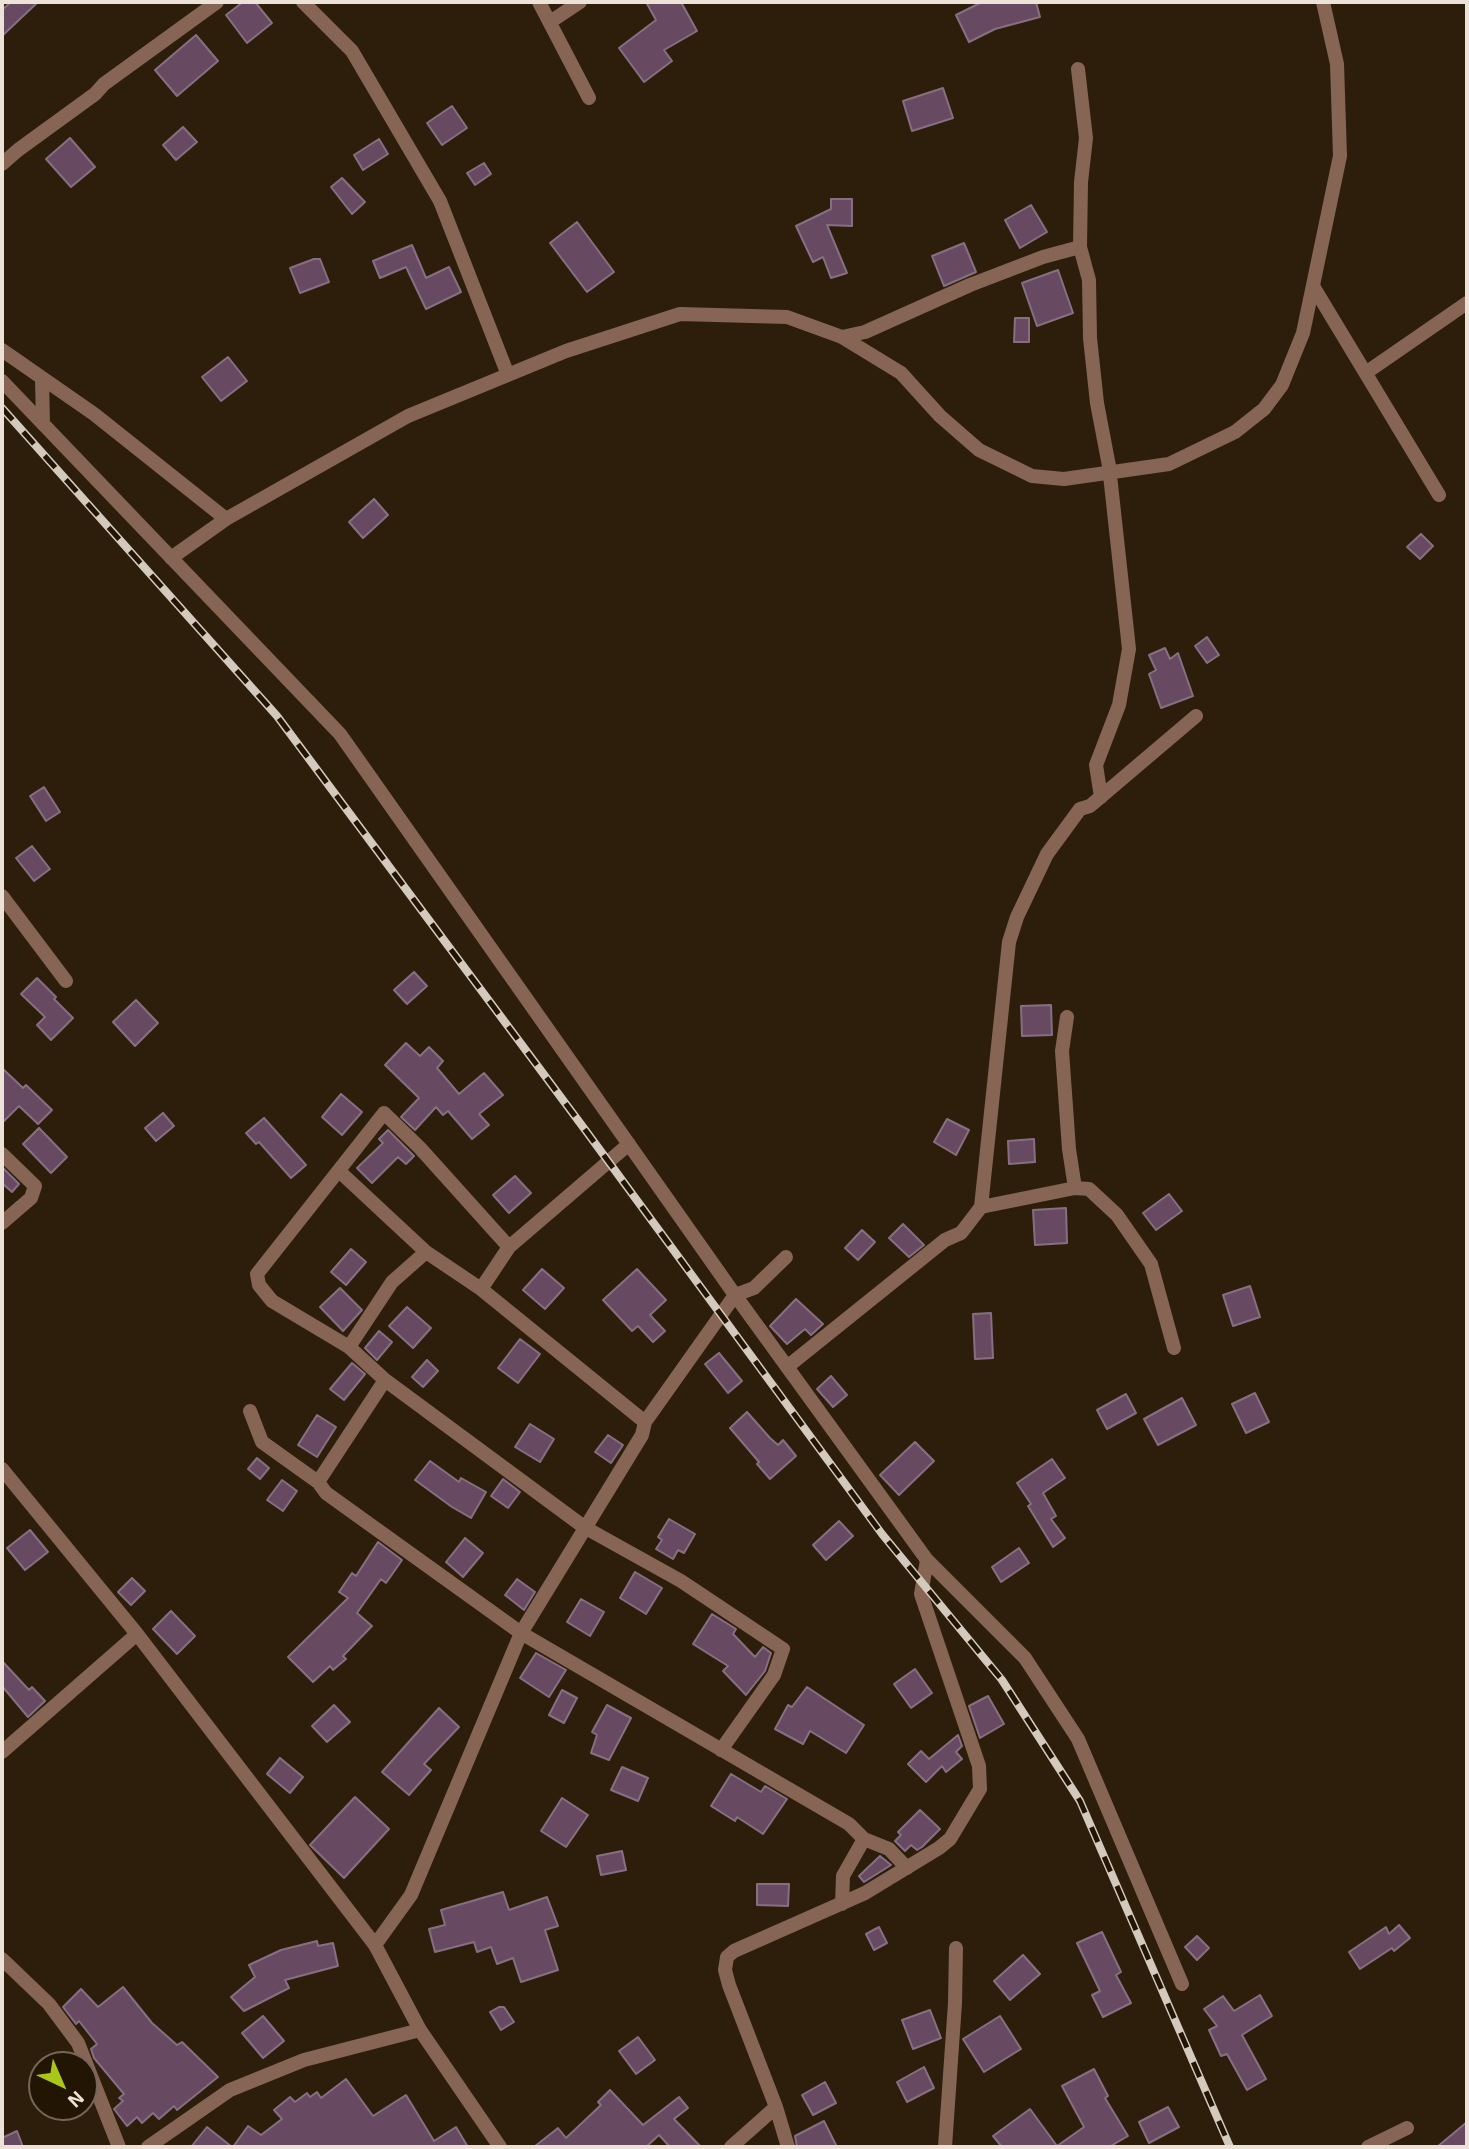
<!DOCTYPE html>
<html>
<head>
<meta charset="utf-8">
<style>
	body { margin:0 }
	#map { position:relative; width:1469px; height:2149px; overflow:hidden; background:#2d1e0b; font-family:"Exo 2",sans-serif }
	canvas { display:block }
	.frame { position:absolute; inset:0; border:4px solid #ede2d7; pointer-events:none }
	.north { position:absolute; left:28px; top:2051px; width:70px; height:70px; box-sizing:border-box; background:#231503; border:2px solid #746758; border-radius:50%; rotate:136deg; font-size:19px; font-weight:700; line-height:28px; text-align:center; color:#ede2d7 }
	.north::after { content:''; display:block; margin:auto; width:24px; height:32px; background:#aac718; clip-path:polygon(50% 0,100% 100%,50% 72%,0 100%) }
</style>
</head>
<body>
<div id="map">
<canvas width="1469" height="2149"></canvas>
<div class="frame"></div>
<div class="north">N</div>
</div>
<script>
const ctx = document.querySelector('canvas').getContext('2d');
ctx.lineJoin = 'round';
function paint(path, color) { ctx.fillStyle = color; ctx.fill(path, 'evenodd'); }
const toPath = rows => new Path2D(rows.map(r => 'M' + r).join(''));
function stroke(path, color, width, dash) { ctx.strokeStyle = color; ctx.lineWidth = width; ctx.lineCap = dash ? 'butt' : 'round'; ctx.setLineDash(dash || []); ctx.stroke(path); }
const building = toPath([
	[11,2,38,2,2,36,2,10,11,2],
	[243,2,255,2,272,23,247,43,226,15,243,2],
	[646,2,681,2,697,31,664,50,672,61,644,82,619,48,656,20,646,2],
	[982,2,1036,2,1040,17,995,29,969,42,956,15,982,2],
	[196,35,218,61,177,96,155,70,196,35],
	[943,88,953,118,912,131,903,101,943,88],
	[452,106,467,128,442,145,427,123,452,106],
	[183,127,197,142,176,160,163,145,183,127],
	[70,138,95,167,71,187,46,159,70,138],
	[379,139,388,154,363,170,354,155,379,139],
	[484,163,491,174,475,185,467,173,484,163],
	[342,178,365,202,352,214,331,187,342,178],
	[831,199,852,199,852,226,827,225,847,273,831,278,823,257,813,262,796,226,831,209,831,199],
	[1031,205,1047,232,1020,248,1005,220,1031,205],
	[577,222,614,272,587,292,550,243,577,222],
	[964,243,976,272,944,286,932,256,964,243],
	[412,245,426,278,449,267,461,292,426,309,406,267,380,278,373,261,412,245],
	[314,259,320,259,329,282,300,293,290,268,314,259],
	[1058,270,1073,313,1037,326,1022,283,1058,270],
	[1015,318,1029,318,1029,342,1014,342,1015,318],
	[228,357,247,381,221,401,202,377,228,357],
	[374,499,388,515,363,538,349,522,374,499],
	[1421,534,1433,546,1420,559,1407,547,1421,534],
	[1207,637,1219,655,1207,663,1195,646,1207,637],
	[1165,648,1170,659,1178,653,1193,696,1161,708,1149,674,1156,670,1149,655,1165,648],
	[44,787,60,812,46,821,30,796,44,787],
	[32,846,50,869,34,881,16,858,32,846],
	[414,972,427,986,407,1004,394,990,414,972],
	[37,978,56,997,54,999,73,1018,51,1040,37,1025,45,1017,21,994,37,978],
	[136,1000,158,1023,135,1046,113,1022,136,1000],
	[1051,1005,1052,1035,1022,1036,1021,1006,1051,1005],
	[406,1043,420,1056,429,1047,443,1061,437,1068,459,1094,484,1073,503,1095,479,1114,489,1125,472,1139,448,1111,443,1115,436,1107,415,1130,401,1117,419,1098,385,1065,406,1043],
	[2,1068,23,1088,26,1085,52,1110,38,1124,19,1106,2,1123,2,1068],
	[341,1094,362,1112,342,1135,322,1117,341,1094],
	[163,1113,174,1126,156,1141,145,1128,163,1113],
	[264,1118,306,1165,291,1178,259,1142,256,1144,246,1133,264,1118],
	[947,1119,969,1130,956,1155,934,1142,947,1119],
	[39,1128,67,1157,51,1173,23,1144,39,1128],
	[388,1130,414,1156,406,1164,398,1157,372,1183,357,1168,383,1143,379,1139,388,1130],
	[1034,1139,1035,1162,1009,1164,1008,1141,1034,1139],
	[2,1167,19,1184,12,1192,2,1183,2,1167],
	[515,1176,531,1193,509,1213,493,1195,515,1176],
	[1169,1194,1182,1211,1156,1230,1143,1213,1169,1194],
	[1066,1208,1067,1243,1035,1245,1033,1210,1066,1208],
	[903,1224,924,1245,909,1257,889,1238,903,1224],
	[862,1230,875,1242,858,1260,845,1248,862,1230],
	[351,1249,366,1262,346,1285,331,1272,351,1249],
	[542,1269,564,1288,545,1309,523,1290,542,1269],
	[637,1269,666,1300,650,1315,665,1331,653,1342,638,1326,632,1331,603,1300,637,1269],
	[1250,1286,1260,1317,1233,1326,1223,1295,1250,1286],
	[340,1288,362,1310,343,1331,320,1307,340,1288],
	[796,1299,823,1324,811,1335,805,1329,787,1344,770,1326,796,1299],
	[407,1307,431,1328,413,1348,389,1326,407,1307],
	[991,1313,993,1358,975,1359,973,1314,991,1313],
	[379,1331,392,1342,377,1360,365,1348,379,1331],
	[520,1339,540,1354,518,1383,498,1368,520,1339],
	[719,1353,742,1381,728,1393,705,1364,719,1353],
	[427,1360,438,1371,423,1387,412,1377,427,1360],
	[352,1363,365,1374,344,1400,330,1389,352,1363],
	[831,1376,847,1395,833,1407,817,1389,831,1376],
	[1255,1393,1269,1422,1246,1433,1232,1404,1255,1393],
	[1126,1394,1136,1413,1107,1429,1097,1410,1126,1394],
	[1182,1398,1196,1425,1158,1445,1144,1419,1182,1398],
	[747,1412,770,1438,778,1445,783,1440,796,1456,770,1479,757,1464,759,1462,730,1428,747,1412],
	[317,1415,336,1427,317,1457,298,1445,317,1415],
	[530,1424,554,1439,540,1462,515,1447,530,1424],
	[608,1435,623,1445,611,1463,595,1452,608,1435],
	[915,1442,934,1461,899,1495,880,1475,915,1442],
	[257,1458,269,1468,260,1479,248,1469,257,1458],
	[1052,1459,1065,1478,1043,1493,1056,1516,1051,1519,1065,1538,1053,1547,1028,1506,1031,1504,1017,1483,1052,1459],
	[430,1461,459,1482,461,1478,486,1492,471,1518,452,1507,415,1480,430,1461],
	[503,1479,520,1492,508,1508,491,1496,503,1479],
	[282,1480,297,1491,283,1511,267,1500,282,1480],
	[669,1519,695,1534,684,1553,678,1550,673,1559,656,1549,662,1540,658,1537,669,1519],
	[839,1521,853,1536,826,1560,813,1545,839,1521],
	[30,1530,48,1552,25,1570,7,1548,30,1530],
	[465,1538,483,1553,463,1577,446,1562,465,1538],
	[378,1542,402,1560,386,1583,381,1579,357,1613,372,1626,343,1656,346,1659,333,1670,330,1666,313,1682,288,1657,348,1598,339,1592,352,1573,356,1576,378,1542],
	[1019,1548,1029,1563,1001,1582,992,1567,1019,1548],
	[635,1572,662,1588,646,1614,620,1598,635,1572],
	[132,1578,145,1591,131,1605,118,1592,132,1578],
	[517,1579,535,1592,524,1610,505,1595,517,1579],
	[581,1599,604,1612,590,1636,567,1622,581,1599],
	[171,1611,195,1636,177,1654,153,1629,171,1611],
	[712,1614,736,1629,733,1634,755,1657,763,1647,771,1653,765,1671,746,1695,723,1671,728,1666,693,1644,712,1614],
	[536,1653,566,1670,549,1697,520,1678,536,1653],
	[2,1661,29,1690,32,1687,45,1701,28,1717,2,1686,2,1661],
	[915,1669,932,1693,911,1708,894,1684,915,1669],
	[807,1687,864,1725,846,1753,810,1731,803,1744,775,1729,788,1705,792,1707,807,1687],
	[562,1690,577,1698,564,1723,549,1715,562,1690],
	[988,1696,1004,1724,980,1738,969,1706,988,1696],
	[334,1705,350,1722,327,1742,312,1726,334,1705],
	[607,1705,631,1718,609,1760,591,1753,597,1735,592,1732,607,1705],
	[439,1708,459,1727,424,1764,431,1770,409,1795,382,1772,439,1708],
	[958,1735,962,1746,956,1752,962,1759,946,1772,942,1766,926,1782,908,1764,921,1751,929,1759,958,1735],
	[280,1758,303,1777,290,1793,267,1774,280,1758],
	[622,1767,648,1778,638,1801,611,1790,622,1767],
	[731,1774,761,1792,765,1786,787,1799,763,1834,737,1817,735,1821,711,1806,731,1774],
	[355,1797,389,1829,344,1878,310,1845,355,1797],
	[562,1798,588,1815,566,1847,541,1831,562,1798],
	[920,1810,940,1829,922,1847,917,1850,911,1845,905,1851,895,1841,901,1835,898,1832,920,1810],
	[622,1851,626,1870,601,1875,597,1856,622,1851],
	[880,1856,891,1865,864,1882,859,1876,880,1856],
	[757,1884,789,1884,788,1906,757,1905,757,1884],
	[503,1892,509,1910,547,1897,558,1926,545,1930,558,1970,521,1982,513,1958,497,1964,491,1947,477,1952,474,1942,435,1952,429,1929,445,1925,441,1910,503,1892],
	[1399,1925,1410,1938,1394,1951,1392,1948,1360,1969,1349,1952,1386,1927,1389,1934,1399,1925],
	[879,1927,887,1943,874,1950,866,1934,879,1927],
	[1102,1932,1121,1972,1116,1975,1131,2003,1103,2017,1092,1995,1100,1991,1077,1943,1102,1932],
	[1197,1936,1209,1948,1197,1960,1185,1947,1197,1936],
	[317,1941,318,1946,333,1943,338,1966,285,1980,289,1988,244,2011,231,1997,255,1977,249,1965,281,1950,317,1941],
	[1023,1955,1040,1974,1010,2000,994,1981,1023,1955],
	[123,1987,152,2023,177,2045,182,2042,218,2077,177,2110,174,2106,159,2119,153,2113,142,2123,137,2117,127,2126,114,2109,123,2101,119,2098,124,2094,94,2058,91,2049,97,2044,79,2021,76,2024,63,2007,81,1989,98,2007,123,1987],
	[1260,1995,1272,2016,1242,2035,1266,2079,1247,2090,1227,2054,1221,2056,1209,2030,1217,2026,1204,2009,1223,1996,1234,2011,1260,1995],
	[499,2007,504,2007,514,2022,501,2030,490,2012,499,2007],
	[930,2010,941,2038,913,2049,902,2020,930,2010],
	[263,2016,284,2041,263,2058,242,2033,263,2016],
	[1000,2016,1021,2049,984,2072,963,2039,1000,2016],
	[638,2037,655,2060,636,2074,619,2051,638,2037],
	[924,2067,934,2088,907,2102,897,2082,924,2067],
	[1094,2069,1108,2096,1105,2098,1128,2136,1109,2147,1002,2147,993,2136,1030,2109,1057,2146,1084,2127,1062,2086,1094,2069],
	[346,2079,373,2116,406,2095,434,2141,456,2127,468,2147,233,2147,248,2126,261,2135,282,2119,274,2110,290,2097,295,2102,307,2093,310,2097,317,2092,321,2098,346,2079],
	[825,2082,836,2103,813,2115,802,2095,825,2082],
	[610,2090,643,2125,679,2097,688,2108,674,2119,701,2147,670,2147,659,2135,646,2147,534,2147,558,2128,566,2138,601,2105,598,2102,610,2090],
	[1168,2107,1179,2127,1149,2143,1139,2122,1168,2107],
	[824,2121,837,2147,797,2147,795,2136,824,2121],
	[1467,2122,1467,2147,1437,2147,1467,2122],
	[207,2127,232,2147,191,2147,207,2127],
	[17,2131,23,2147,2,2147,2,2138,17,2131]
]);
const street = toPath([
	[303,2,352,51,440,201,508,375],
	[539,2,589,98],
	[550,22,580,2],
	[1078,69,1086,138,1081,182,1080,247,1089,280,1090,338,1097,403,1109,466,1129,649,1119,705,1096,765,1101,797],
	[2,164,18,150,95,94,104,84,217,2],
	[1313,286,1439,495],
	[842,337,865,332,970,285,1043,257,1080,247],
	[2,350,94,414,226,519,408,416,566,351,680,314,787,317,842,337,901,373,940,416,979,450,1032,476,1064,479,1169,464,1235,432,1264,409,1282,385,1303,333,1340,156,1337,64,1323,2],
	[1367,372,1467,303],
	[42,379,43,424],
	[2,381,340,734,735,1295,927,1560,1025,1658,1078,1739,1182,1984],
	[171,558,226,519],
	[2,896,66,981],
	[1067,1017,1062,1051,1069,1149,1075,1188],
	[2,1154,35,1186,31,1198,2,1223],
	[339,1171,426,1252,481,1289,645,1422],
	[981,1207,1075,1188,1089,1189,1117,1215,1151,1264,1174,1348],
	[509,1247,420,1148,384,1113,257,1274,259,1285,272,1301,349,1347,385,1380,584,1527,681,1581,783,1649,774,1675,721,1750],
	[481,1289,509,1247,629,1144],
	[349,1347,392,1282,426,1252],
	[787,1367,945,1240,961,1233,981,1207,1009,942,1017,917,1047,854,1080,809,1090,806,1196,716],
	[250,1411,262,1442,318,1482,326,1493,521,1633,849,1824,864,1839,889,1849,907,1868],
	[2,1469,137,1634,375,1945,420,2030,500,2147],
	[318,1482,385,1380],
	[2,1752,137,1634],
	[842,1904,843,1876,864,1839],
	[375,1945,411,1895,521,1633,642,1435,645,1422,735,1295,754,1288,786,1257],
	[2,1959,49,2004,78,2043,119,2147],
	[148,2147,230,2090,304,2060,420,2030],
	[731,2147,776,2107],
	[788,2147,776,2107,729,1985,725,1970,727,1957,734,1951,865,1893,939,1848,950,1839,980,1789,979,1766,921,1594,927,1560],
	[945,2147,955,2003,956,1948],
	[1368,2147,1407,2128]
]);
const rail = toPath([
	[2,408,277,716,586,1131,882,1534,1002,1680,1080,1801,1230,2147]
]);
paint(building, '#674a61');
stroke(building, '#866f81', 2);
stroke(street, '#876554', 14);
stroke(rail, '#d4c9bd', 8);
stroke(rail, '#231503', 5, [16]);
</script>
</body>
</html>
